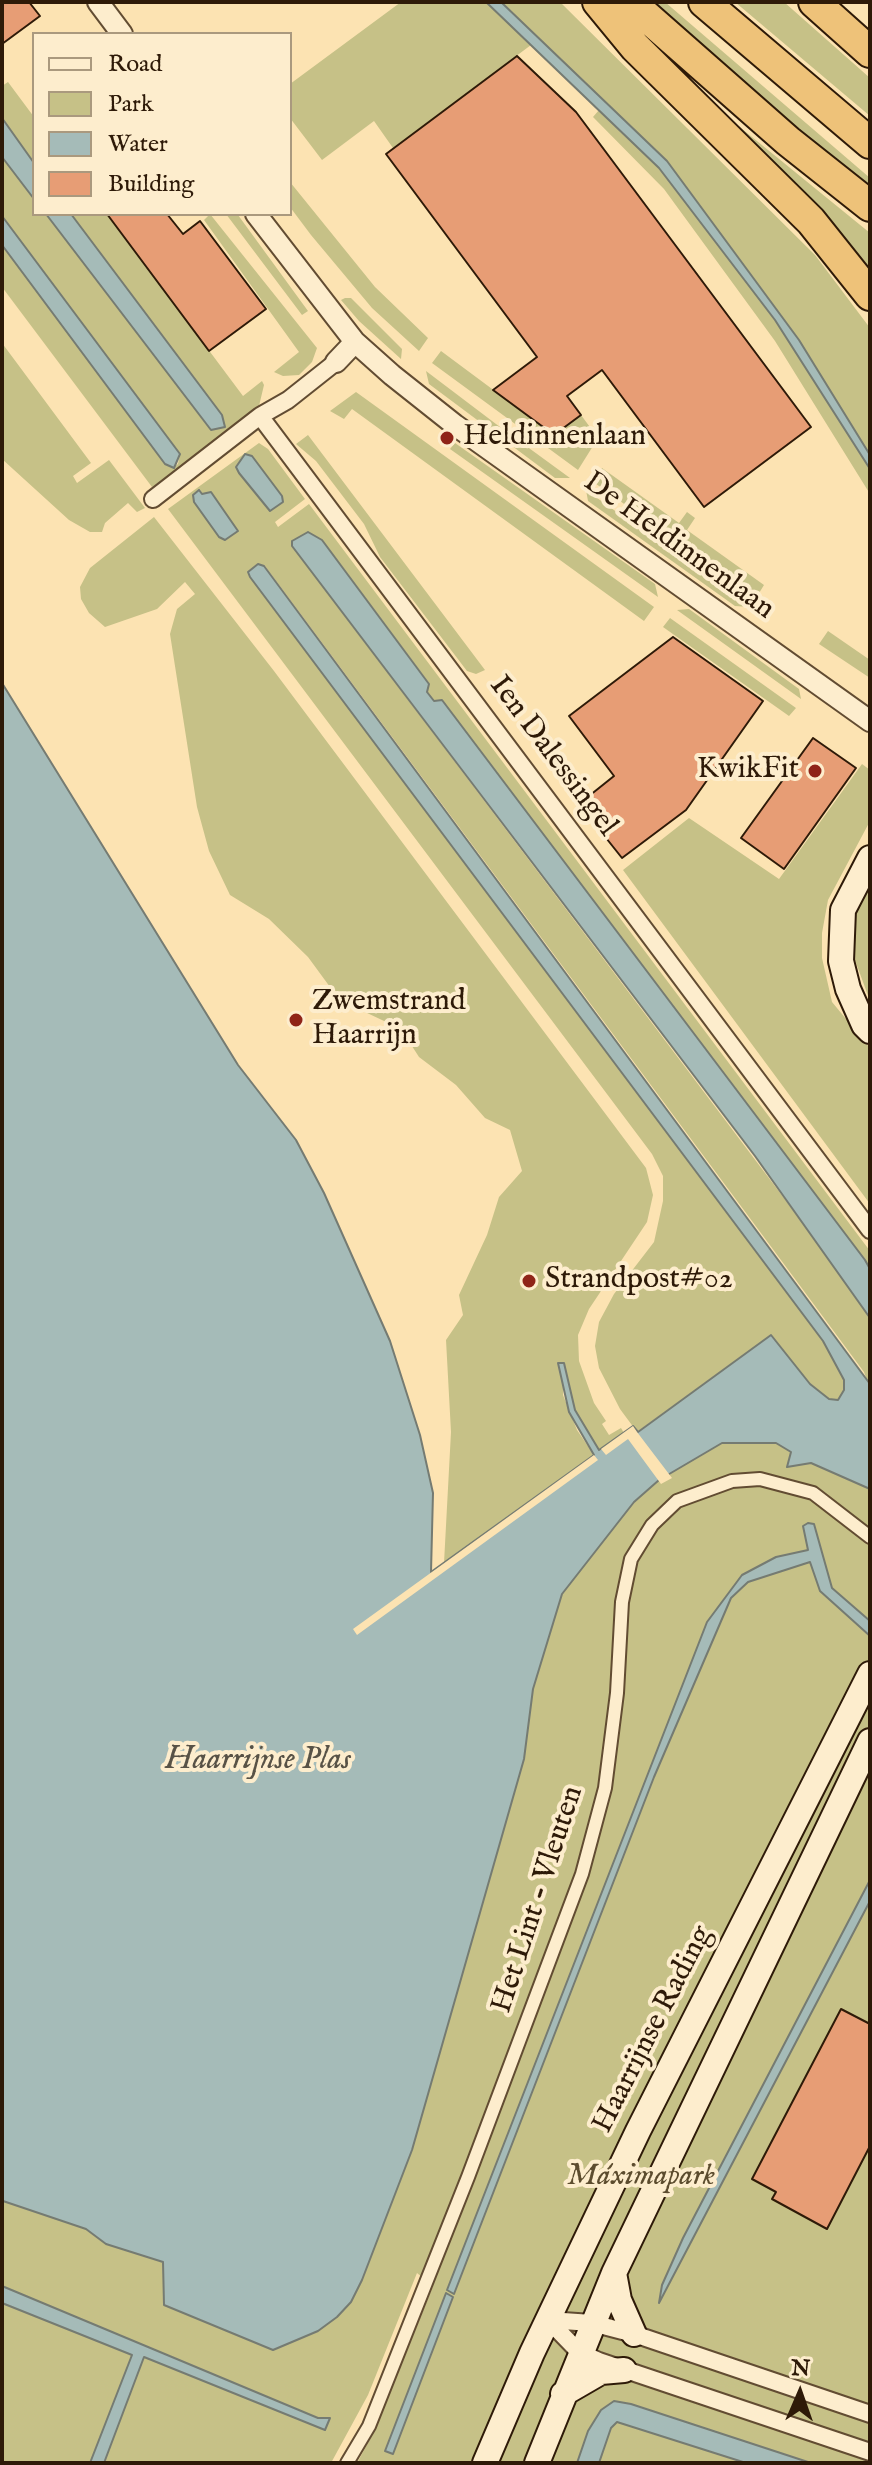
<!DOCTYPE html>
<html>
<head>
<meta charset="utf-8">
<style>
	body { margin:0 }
	#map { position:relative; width:872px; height:2465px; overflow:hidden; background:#fce3b2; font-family:"IM FELL English",serif }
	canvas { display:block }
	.frame { position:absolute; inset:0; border:4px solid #2e1a08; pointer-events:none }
	.legend { position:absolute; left:32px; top:32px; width:260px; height:184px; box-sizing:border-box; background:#fdedcd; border:2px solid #aa997e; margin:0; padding:10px 14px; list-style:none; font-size:24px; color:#2e1a08 }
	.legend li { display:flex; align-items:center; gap:16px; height:40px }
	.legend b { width:40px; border:2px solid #aa997e }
	.north { position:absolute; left:760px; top:2353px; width:80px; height:80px; -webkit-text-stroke:6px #fdedcd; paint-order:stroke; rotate:2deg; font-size:22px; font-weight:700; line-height:32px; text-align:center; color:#2e1a08 }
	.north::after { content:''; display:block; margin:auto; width:28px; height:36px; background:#2e1a08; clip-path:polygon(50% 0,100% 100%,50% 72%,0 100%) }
</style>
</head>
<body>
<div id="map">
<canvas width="872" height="2465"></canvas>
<div class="frame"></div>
<ul class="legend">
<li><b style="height:10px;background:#fdedcd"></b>Road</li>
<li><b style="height:22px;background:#c6c187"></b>Park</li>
<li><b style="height:22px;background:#a5bbb8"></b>Water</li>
<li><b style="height:22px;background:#e79d75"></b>Building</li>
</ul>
<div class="north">N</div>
</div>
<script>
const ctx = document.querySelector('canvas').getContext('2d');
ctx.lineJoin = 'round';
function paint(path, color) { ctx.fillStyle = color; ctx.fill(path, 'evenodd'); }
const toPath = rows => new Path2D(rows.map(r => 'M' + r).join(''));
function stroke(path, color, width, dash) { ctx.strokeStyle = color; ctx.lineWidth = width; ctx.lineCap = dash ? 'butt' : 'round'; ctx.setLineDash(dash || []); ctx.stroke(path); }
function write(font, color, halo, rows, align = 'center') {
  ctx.font = font + ' "IM FELL English",serif'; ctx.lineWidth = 8; ctx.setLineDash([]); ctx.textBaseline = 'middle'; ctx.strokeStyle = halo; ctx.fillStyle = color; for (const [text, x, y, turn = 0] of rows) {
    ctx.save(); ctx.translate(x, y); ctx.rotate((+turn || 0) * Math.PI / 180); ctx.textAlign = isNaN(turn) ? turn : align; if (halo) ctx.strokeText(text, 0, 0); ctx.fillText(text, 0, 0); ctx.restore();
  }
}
const green = toPath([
	[401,2,486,2,531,45,393,148,374,121,322,160,290,118,290,84],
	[501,2,560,2,815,255,870,328,870,455,799,340,667,161],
	[650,2,665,2,870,178,870,190],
	[735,2,784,2,870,78,870,116],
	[8,82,34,117,34,163,2,118,2,86],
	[709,102,870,233,870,269,800,189],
	[599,110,659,168,775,320,870,469,870,494,775,341,664,189,593,117],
	[2,157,34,199,34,214,46,214,211,430,225,427,221,414,71,214,107,214,243,396,262,381,264,385,259,406,245,421,152,487,2,287,2,245,165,464,174,467,178,464,180,454,2,216],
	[290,182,375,287,428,338,419,351,372,308,311,235,290,207],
	[210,214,317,348,312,362,299,375,283,376,274,372,299,352,204,220],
	[226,214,238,215,308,311,302,315],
	[345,298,351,298,402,349,401,359,359,321,341,300],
	[2,343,91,463,73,476,77,483,109,460,145,508,137,512,128,503,105,523,102,532,90,532,69,520,2,459],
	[441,351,554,435,581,415,598,438,578,470,432,363],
	[426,371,496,424,570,478,555,478,429,384],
	[356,392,654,607,644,621,352,409,344,419,330,411],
	[308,435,485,670,476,674,467,671,380,557,364,524,316,461,296,444],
	[259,443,268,449,305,499,275,522,278,527,309,504,870,1251,870,1269,442,700,434,701,426,692,429,683,322,540,292,541,292,546,839,1271,870,1318,870,1389,864,1372,752,1221,265,566,258,564,250,577,823,1341,844,1380,843,1395,838,1400,829,1399,810,1384,771,1335,637,1432,620,1409,599,1368,595,1346,599,1322,614,1294,654,1242,663,1201,663,1176,652,1154,168,509],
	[455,443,655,584,658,597,450,449],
	[602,468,679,523,687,512,695,518,687,530,764,585,756,598,592,481],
	[586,490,749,607,735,606,588,501],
	[154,517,274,671,646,1168,653,1195,647,1222,589,1309,578,1335,579,1361,594,1403,606,1421,602,1424,609,1435,621,1428,624,1433,599,1451,575,1410,564,1363,563,1395,577,1430,594,1455,444,1563,451,1432,446,1340,463,1315,459,1295,487,1235,499,1197,522,1171,510,1130,485,1118,456,1085,419,1057,401,1029,365,1012,330,987,308,957,269,919,230,895,209,851,197,807,170,634,177,609,195,594,185,582,157,609,105,627,89,613,81,599,80,587,90,568],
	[689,609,799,689,801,699,677,610],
	[670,618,796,708,789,716,663,627],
	[828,631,870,660,870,678,819,644],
	[862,764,870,770,870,821,828,900,822,933,822,958,832,1002,870,1048,870,1204,623,870,689,818,779,879],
	[870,879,870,1001,852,952,854,917],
	[722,1443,776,1443,791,1452,788,1467,811,1463,870,1489,870,2463,357,2463,375,2430,433,2286,417,2273,368,2395,331,2463,104,2463,143,2357,325,2430,330,2419,319,2418,2,2286,2,2155,3,2201,86,2229,107,2244,163,2262,273,2350,318,2331,337,2317,362,2280,412,2150,524,1759,533,1689,562,1594,634,1502,659,1480],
	[2,2303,132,2355,90,2463,2,2463]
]);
const water = toPath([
	[486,2,501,2,667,161,799,340,870,455,870,469,775,320,659,168,486,2],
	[2,118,34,163,34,199,2,157,2,118],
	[46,214,71,214,222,415,225,427,211,430,46,214],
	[2,216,180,454,174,468,165,464,2,245,2,216],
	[245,454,252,456,282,496,283,502,270,511,239,473,236,467,245,454],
	[199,490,202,494,211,492,238,531,225,540,219,537,194,502,193,495,199,490],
	[308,532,322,540,429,684,427,692,434,701,442,700,865,1260,870,1269,870,1318,755,1156,292,546,292,541,308,532],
	[258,564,264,566,870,1384,870,1489,811,1463,787,1467,791,1452,776,1443,722,1443,659,1480,634,1502,562,1594,533,1689,524,1759,412,2150,362,2280,351,2302,337,2317,318,2331,273,2350,164,2305,163,2262,106,2244,86,2229,3,2201,2,683,238,1065,296,1140,324,1193,390,1341,420,1435,433,1493,431,1572,594,1455,569,1412,558,1363,564,1363,575,1410,599,1450,633,1426,638,1432,771,1335,810,1384,829,1399,838,1400,844,1390,844,1380,823,1341,250,577,248,572,258,564],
	[808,1523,814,1524,832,1588,870,1621,870,1636,820,1591,810,1562,748,1582,731,1598,654,1777,454,2294,447,2290,707,1622,742,1575,776,1557,808,1550,803,1526,808,1523],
	[870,1880,870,1901,659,2303,662,2285,683,2238,870,1880],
	[2,2286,318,2418,330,2418,325,2430,144,2357,104,2463,90,2463,132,2355,2,2303,2,2286],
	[446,2293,453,2297,393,2454,385,2451,446,2293],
	[614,2401,631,2404,811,2463,746,2463,617,2422,611,2428,599,2463,577,2463,588,2431,601,2410,614,2401]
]);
const pier = toPath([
	[633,1426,637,1432,672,1478,661,1484,628,1439,606,1455,601,1449],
	[594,1455,598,1460,357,1635,353,1629]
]);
const building = toPath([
	[2,2,29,2,40,16,2,44,2,2],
	[517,56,576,112,811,427,704,507,602,370,567,396,581,415,554,435,493,390,537,357,386,154,517,56],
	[107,214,167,214,183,234,200,221,266,309,209,351,107,214],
	[673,637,763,701,686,810,622,858,579,804,614,776,569,716,673,637],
	[813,738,856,768,784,869,741,838,813,738],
	[841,2009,870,2024,870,2146,827,2229,772,2199,776,2192,752,2179,841,2009]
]);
const pedestrian = toPath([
	[347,2463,369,2426,468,2177,582,1874,605,1788,617,1693,622,1602,631,1559,652,1525,677,1501,732,1481,760,1479,813,1493,870,1537]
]);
const minor = toPath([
	[336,362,288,400,260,416,870,1230],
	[153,499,260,416],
	[548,2320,579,2352,599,2361,870,2452],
	[548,2320,592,2323,634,2334,870,2414]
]);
const tertiary = toPath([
	[98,2,122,34],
	[256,214,355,342,392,375,455,425,870,721],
	[336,362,355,342]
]);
const secondary = toPath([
	[870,858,843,910,841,961,848,989,864,1025,870,1031],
	[614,2273,619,2300,634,2334],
	[563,2394,601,2372,624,2370],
	[485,2463,532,2353,638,2131,870,1674],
	[537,2463,614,2273,870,1741]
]);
const motorway = toPath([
	[598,2,635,47,811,221,870,295],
	[630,2,788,141,870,206],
	[704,2,870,143],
	[814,2,870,52]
]);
const markers = [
	[447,438,8,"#8f2418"],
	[815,771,8,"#8f2418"],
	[296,1020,8,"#8f2418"],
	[529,1281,8,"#8f2418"]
];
const poiNames = [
	["Heldinnenlaan",463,438],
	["KwikFit",799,771,"right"],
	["Zwemstrand",312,1003],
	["Haarrijn",312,1037],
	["Strandpost#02",545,1281]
];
const streetNames = [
	["De Heldinnenlaan",678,547,36],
	["Ien Dalessingel",552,757,53],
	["Het Lint - Vleuten",539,1900,-72],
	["Haarrijnse Rading",654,2030,-63]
];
const parkNames = [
	["Máximapark",641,2178]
];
const waterNames = [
	["Haarrijnse Plas",258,1761]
];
paint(green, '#c6c187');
paint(water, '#a5bbb8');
stroke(water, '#757b72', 2);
paint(pier, '#fce3b2');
paint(building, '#e79d75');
stroke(building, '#2e1a08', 2);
stroke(pedestrian, '#624c32', 16);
stroke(minor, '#624c32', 20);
stroke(tertiary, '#624c32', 24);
stroke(secondary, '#2e1a08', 28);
stroke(motorway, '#2e1a08', 34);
stroke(pedestrian, '#fdedcd', 12);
stroke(minor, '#fdedcd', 16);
stroke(tertiary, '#fdedcd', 20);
stroke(secondary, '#fdedcd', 24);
stroke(motorway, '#eec279', 30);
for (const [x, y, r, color] of markers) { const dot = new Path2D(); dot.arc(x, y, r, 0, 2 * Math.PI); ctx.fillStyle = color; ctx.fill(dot); stroke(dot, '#fdedcd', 3); }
write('30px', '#2e1a08', '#fdedcd', poiNames, 'left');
write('30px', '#2e1a08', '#fdedcd', streetNames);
write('italic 30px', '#5c4c2e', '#fdedcd', parkNames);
write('italic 32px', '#585246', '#fdedcd', waterNames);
</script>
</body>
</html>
